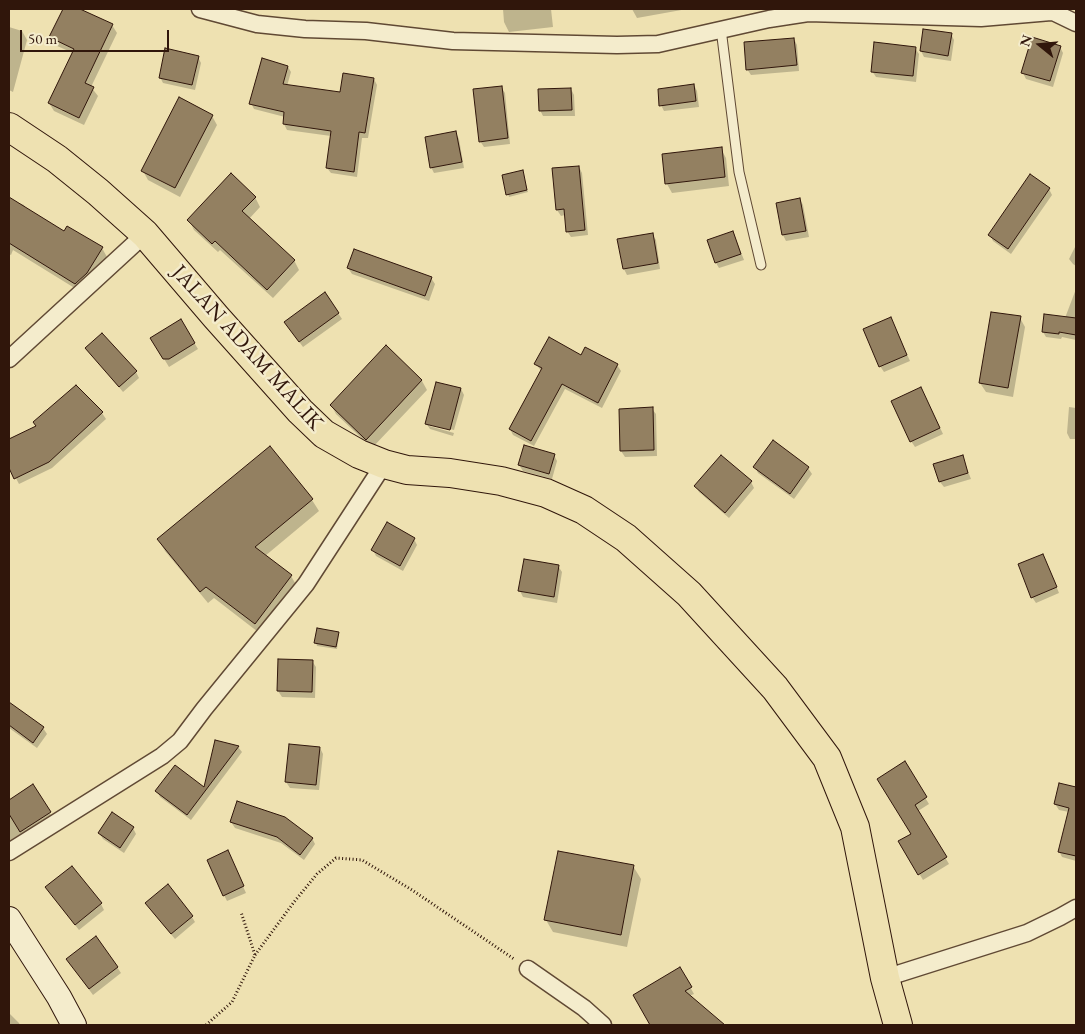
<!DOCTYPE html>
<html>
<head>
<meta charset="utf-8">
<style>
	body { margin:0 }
	#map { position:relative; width:1085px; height:1034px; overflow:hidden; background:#eee1b1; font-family:"EB Garamond",serif }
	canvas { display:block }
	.frame { position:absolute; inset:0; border:10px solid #30160b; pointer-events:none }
	.north { position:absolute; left:1015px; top:20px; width:50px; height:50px; -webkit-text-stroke:4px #f4eccc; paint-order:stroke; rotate:287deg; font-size:14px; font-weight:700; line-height:20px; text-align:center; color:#30160b }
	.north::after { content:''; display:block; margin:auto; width:18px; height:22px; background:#30160b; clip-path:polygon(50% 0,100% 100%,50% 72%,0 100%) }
	.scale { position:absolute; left:20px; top:30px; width:149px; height:22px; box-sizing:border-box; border:2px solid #30160b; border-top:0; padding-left:6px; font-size:15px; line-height:18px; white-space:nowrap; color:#30160b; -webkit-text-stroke:4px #f4eccc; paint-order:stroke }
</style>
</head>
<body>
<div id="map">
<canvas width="1085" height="1034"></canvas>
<div class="frame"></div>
<div class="north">N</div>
<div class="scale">50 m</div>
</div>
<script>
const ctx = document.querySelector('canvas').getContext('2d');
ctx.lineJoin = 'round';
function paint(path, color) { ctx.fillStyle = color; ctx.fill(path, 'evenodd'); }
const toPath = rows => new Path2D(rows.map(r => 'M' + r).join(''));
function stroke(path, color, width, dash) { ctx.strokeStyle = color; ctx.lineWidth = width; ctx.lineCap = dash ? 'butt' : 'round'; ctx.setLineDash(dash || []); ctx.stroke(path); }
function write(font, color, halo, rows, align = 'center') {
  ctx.font = font + ' "EB Garamond",serif'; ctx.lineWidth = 5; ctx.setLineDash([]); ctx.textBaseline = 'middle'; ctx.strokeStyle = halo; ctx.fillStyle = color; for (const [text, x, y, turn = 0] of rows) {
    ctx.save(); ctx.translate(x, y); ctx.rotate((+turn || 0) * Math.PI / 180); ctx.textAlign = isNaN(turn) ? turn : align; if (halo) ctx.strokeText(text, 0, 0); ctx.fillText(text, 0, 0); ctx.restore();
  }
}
const shadow = toPath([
	[64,9,77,9,112,25,117,33,91,87,98,96,84,125,54,111,49,103,73,53,55,45,51,37],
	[503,9,551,9,553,27,509,32,504,22],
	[632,9,687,9,637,18],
	[9,27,22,31,27,40,13,92,9,90],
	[951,34,954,40,951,61,924,57,921,51],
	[794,39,797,45,799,71,751,75,747,69],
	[1060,47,1063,53,1053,87,1026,79,1023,73],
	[915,48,919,54,916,82,876,77,872,71],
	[198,57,201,63,195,90,163,83,160,77],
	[288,67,291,72,287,86,341,94,374,79,377,85,368,138,362,138,357,177,331,173,327,168,331,136,287,130,284,124,285,117,254,109,251,103],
	[694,85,697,91,699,107,664,111,661,105],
	[501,87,505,93,510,144,484,147,480,141],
	[571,89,574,95,575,116,543,116,540,110],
	[212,116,217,125,180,197,148,180,143,171],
	[456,133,459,139,464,168,434,173,431,167],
	[721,149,726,158,729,186,672,193,667,184],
	[579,167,582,173,588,235,571,237,567,231,565,215,561,216,557,210],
	[523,174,528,192,509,197,508,194],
	[1049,189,1052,195,1011,254,993,241,990,235],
	[255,197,260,207,249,219,294,260,299,270,273,298,220,250,218,252,194,230,189,220],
	[9,199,24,205,26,209,64,233,102,248,107,257,92,282,81,292,13,250,11,255,9,254],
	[800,199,803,205,809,237,786,241,783,235,777,204],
	[733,232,744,260,719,268,716,263],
	[652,234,656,240,660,269,627,275,624,269],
	[1076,245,1076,266,1073,264,1069,259],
	[348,268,431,278,435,284,429,301,352,274],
	[1076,289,1076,340,1062,337,1061,339,1046,337,1043,332,1065,318],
	[338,313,342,319,303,347,289,328],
	[1020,318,1025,327,1013,397,986,392,980,383],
	[891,319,910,361,884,372,880,366],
	[181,321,198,349,169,367,152,339],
	[386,347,422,381,427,390,372,448,336,414,331,405],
	[87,348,136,372,139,378,123,392],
	[582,356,617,365,621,371,602,408,565,389,534,446,513,435,510,429,542,372,536,364],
	[76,387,102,413,106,419,52,468,19,484,9,465,9,441,37,427],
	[461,389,464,395,454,430,429,423,429,426,454,433,453,436,430,429,426,423],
	[924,394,943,434,915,447,911,441],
	[1069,407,1076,408,1076,439,1070,439,1067,433],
	[652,409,656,414,657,456,625,457,621,451,620,410],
	[270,447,312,500,319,511,265,556,291,576,298,588,262,635,214,598,208,603,165,551,158,539],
	[554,455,557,461,552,479,523,471,519,465],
	[962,456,971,479,944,487,940,482],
	[755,467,808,468,812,474,794,499,758,473],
	[751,482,754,488,729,518,699,492,696,486],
	[414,539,417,545,403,571,376,556,373,550],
	[1046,561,1059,593,1036,603,1032,597],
	[558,566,562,572,557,603,523,597,520,591],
	[338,633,339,635,337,649,317,646,316,643],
	[279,660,312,661,316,667,315,698,282,697,278,691],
	[12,706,43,728,47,734,37,748,9,728,9,710],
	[238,747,242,752,191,820,160,797,157,791,205,789],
	[320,748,323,754,319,790,290,788,286,782],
	[904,763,929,804,918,811,949,864,923,880,900,842,912,834],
	[1060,785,1076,789,1076,861,1062,857,1059,851,1069,812,1059,810,1055,804],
	[32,786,53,818,25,837,22,833,9,841,9,801],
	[231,822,312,838,315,844,304,860,281,843,235,828],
	[133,828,136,834,124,853,103,839,99,833],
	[230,858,246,893,227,901,224,895],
	[633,866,641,879,627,947,553,932,546,920],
	[50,893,101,904,104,910,79,930],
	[150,909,192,917,195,922,175,939],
	[71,965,117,967,121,973,93,995],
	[680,969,694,994,689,996,717,1020,720,1025,651,1025,634,995],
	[9,1013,19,1023,20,1025,9,1025]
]);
const building = toPath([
	[63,9,80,9,113,24,85,83,94,87,79,118,48,103,74,49,49,37,63,9],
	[923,29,952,33,948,56,920,51,923,29],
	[1032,37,1061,46,1050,81,1021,73,1032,37],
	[794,38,797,65,746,70,744,42,794,38],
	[874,42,916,47,913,76,871,72,874,42],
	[165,48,199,56,192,85,159,78,165,48],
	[262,58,288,66,283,84,340,92,343,73,374,78,365,133,359,132,354,172,326,168,331,131,283,124,284,112,249,104,262,58],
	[694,84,696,101,659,106,658,89,694,84],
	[502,86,508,138,479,142,473,89,502,86],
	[571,88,572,110,539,111,538,89,571,88],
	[179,97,213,115,175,188,141,171,179,97],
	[456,131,462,162,430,168,425,137,456,131],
	[722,147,725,177,665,184,662,154,722,147],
	[579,166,585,230,566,232,564,209,556,210,552,168,579,166],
	[523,170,527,190,506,195,502,175,523,170],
	[231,173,256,197,242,211,295,260,267,290,215,241,212,244,187,220,231,173],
	[1030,174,1050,188,1008,249,988,235,1030,174],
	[9,197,64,231,67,226,103,247,87,273,75,284,9,243,9,197],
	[800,198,806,231,782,235,776,203,800,198],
	[733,231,741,254,715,263,707,240,733,231],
	[653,233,658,263,623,269,617,239,653,233],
	[354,249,432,277,425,296,347,268,354,249],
	[325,292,339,313,299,342,284,322,325,292],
	[991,312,1021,316,1008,388,979,383,991,312],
	[1044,314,1076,318,1076,335,1059,332,1059,334,1042,332,1044,314],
	[891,317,907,355,879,367,863,329,891,317],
	[181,319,195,343,169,359,163,359,150,338,181,319],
	[102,333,137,371,119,387,85,348,102,333],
	[549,337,581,355,585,347,618,364,598,403,562,384,531,441,509,429,542,368,534,364,549,337],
	[386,345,422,380,366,440,330,405,386,345],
	[436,382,461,388,450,430,425,424,436,382],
	[76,385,103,412,49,462,14,479,9,468,9,439,36,426,33,422,76,385],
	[921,387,940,428,910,442,891,401,921,387],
	[653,407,654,450,620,451,619,409,653,407],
	[773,440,809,467,790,494,753,467,773,440],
	[524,445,555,454,549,474,518,465,524,445],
	[270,446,313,499,255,547,292,575,255,624,206,587,200,592,157,539,270,446],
	[721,455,752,481,725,513,694,486,721,455],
	[963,455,968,473,939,482,933,464,963,455],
	[387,522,415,538,400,566,371,550,387,522],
	[1043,554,1057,587,1031,598,1018,564,1043,554],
	[524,559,559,565,554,597,518,591,524,559],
	[317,628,339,632,336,647,314,643,317,628],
	[278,659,313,660,312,692,277,691,278,659],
	[9,702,44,727,33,743,9,725,9,702],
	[215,740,239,746,187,815,155,791,175,765,204,787,215,740],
	[289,744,320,747,316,785,285,782,289,744],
	[905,761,927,797,915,805,947,857,918,875,898,841,911,834,877,779,905,761],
	[1059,783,1076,787,1076,856,1058,852,1069,808,1054,804,1059,783],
	[33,784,51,812,20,832,9,814,9,800,33,784],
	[237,801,285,817,313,838,300,855,277,837,230,822,237,801],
	[112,812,134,827,120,848,98,833,112,812],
	[228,850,244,886,223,896,207,860,228,850],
	[558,851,634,865,621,935,544,920,558,851],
	[72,866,102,903,75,925,45,887,72,866],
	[168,884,193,916,171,934,145,903,168,884],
	[96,936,118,967,89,989,66,959,96,936],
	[680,967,692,987,685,991,725,1025,650,1025,633,995,680,967]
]);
const path = toPath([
	[255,955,294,902,317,874,336,858,362,860,412,890,514,959],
	[206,1025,232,1002,255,955,241,912]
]);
const lane = toPath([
	[721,29,739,172,761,265]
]);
const street = toPath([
	[200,9,257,24,305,29,366,31,453,41,617,45,658,44,769,19,808,13,981,18,1051,12],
	[1047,9,1076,23],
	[9,359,145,234],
	[9,852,162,756,180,741,204,709,306,584,384,464],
	[528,969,584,1008,603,1025],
	[885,978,1027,933,1060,917,1076,908]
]);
const secondary = toPath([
	[9,919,59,997,74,1025]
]);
const highway = toPath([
	[9,127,57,159,98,192,145,234,216,317,300,411,324,434,359,454,384,464,407,470,450,473,501,481,546,493,584,510,626,538,689,594,775,688,827,758,855,827,885,978,898,1025]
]);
const streetNames = [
	["JALAN ADAM MALIK",247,348,48]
];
paint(shadow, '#0003');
paint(building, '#938061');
stroke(building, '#30160b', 1);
stroke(lane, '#604934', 11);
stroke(street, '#604934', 19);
stroke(secondary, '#30160b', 26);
stroke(highway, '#30160b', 30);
stroke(path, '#30160b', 3, [1, 2.5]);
stroke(lane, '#f4eccc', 9);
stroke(street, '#f4eccc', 16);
stroke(secondary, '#f4eccc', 24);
stroke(highway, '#eee1b1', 28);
write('22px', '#30160b', '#f4eccc', streetNames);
</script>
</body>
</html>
